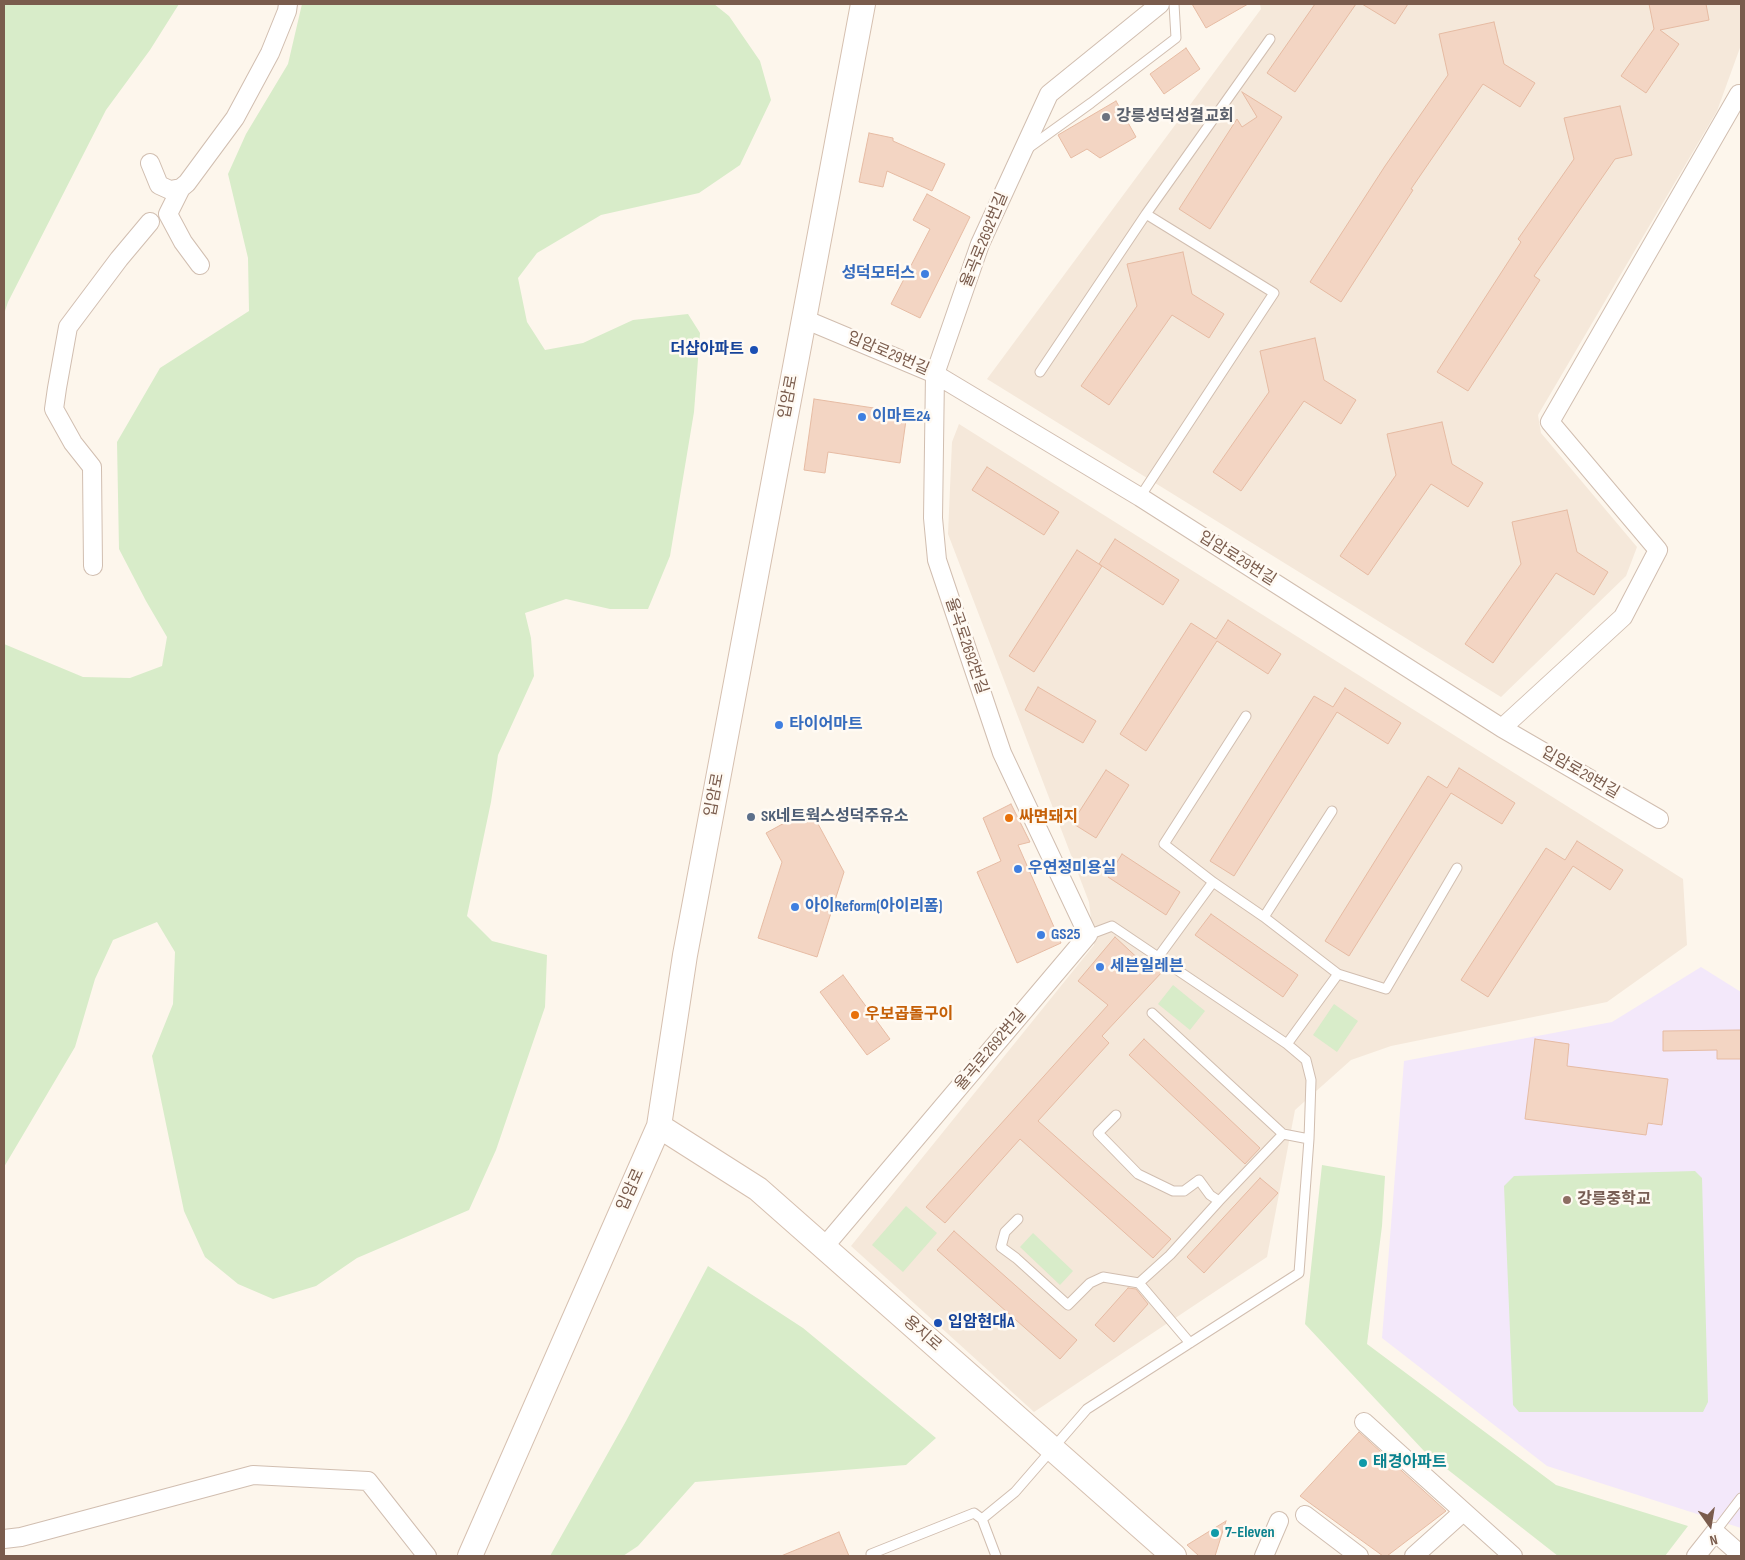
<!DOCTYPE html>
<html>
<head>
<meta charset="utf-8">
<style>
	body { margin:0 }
	#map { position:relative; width:1745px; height:1560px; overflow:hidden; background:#fdf6ec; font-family:"Sofia Sans Condensed",sans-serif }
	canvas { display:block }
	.frame { position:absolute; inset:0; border:5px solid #7a5c4d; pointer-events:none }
	.north { position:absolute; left:1685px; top:1500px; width:50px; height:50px; -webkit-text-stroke:4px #fffaf3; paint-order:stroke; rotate:167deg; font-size:14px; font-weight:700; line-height:20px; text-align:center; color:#7a5c4d }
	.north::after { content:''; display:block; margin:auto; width:18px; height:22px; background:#7a5c4d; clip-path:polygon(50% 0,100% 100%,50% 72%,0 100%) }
</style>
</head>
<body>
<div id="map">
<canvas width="1745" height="1560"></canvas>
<div class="frame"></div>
<div class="north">N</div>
</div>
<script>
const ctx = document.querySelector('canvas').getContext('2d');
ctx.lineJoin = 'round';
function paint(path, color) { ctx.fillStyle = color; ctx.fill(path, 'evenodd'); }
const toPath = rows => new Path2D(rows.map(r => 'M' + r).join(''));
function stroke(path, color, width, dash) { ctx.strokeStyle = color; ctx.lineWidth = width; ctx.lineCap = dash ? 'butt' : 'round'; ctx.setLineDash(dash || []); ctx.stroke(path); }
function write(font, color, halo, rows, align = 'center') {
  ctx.font = font + ' "Sofia Sans Condensed","Noto Sans KR",sans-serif'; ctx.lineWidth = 5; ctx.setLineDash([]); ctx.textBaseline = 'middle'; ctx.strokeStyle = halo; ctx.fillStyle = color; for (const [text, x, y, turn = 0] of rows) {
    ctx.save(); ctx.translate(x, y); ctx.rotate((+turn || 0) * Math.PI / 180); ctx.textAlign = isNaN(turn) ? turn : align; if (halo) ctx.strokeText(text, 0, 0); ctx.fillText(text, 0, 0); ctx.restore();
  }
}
const residential = toPath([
	[1260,4,1741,4,1741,45,1717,111,1538,415,1541,433,1637,547,1626,576,1501,697,987,379,1261,9],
	[959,424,1683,879,1687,945,1607,1002,1391,1046,1351,1060,1295,1110,1267,1257,1034,1412,851,1246,1094,945,1089,902,948,534,952,442]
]);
const education = toPath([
	[1701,967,1741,992,1741,1528,1547,1466,1382,1338,1404,1061,1612,1022]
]);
const green = toPath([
	[4,4,179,4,150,50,106,110,8,302,4,314],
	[302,4,714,4,729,16,760,61,771,100,740,165,699,193,601,215,537,253,518,278,527,322,545,350,583,343,633,320,688,314,700,333,694,412,670,556,648,609,610,609,566,599,525,613,531,638,534,676,498,755,491,802,467,916,492,941,547,955,545,1007,496,1150,469,1210,357,1258,316,1286,273,1299,238,1284,205,1257,184,1211,152,1056,173,1004,175,952,157,922,113,940,95,979,75,1047,4,1167,4,644,83,677,130,678,162,666,167,637,146,601,119,549,117,442,160,368,249,311,248,258,228,174,246,134,288,64],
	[1173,985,1205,1011,1190,1030,1158,1004],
	[1334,1004,1358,1021,1337,1052,1313,1035],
	[1322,1165,1385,1176,1382,1226,1367,1344,1556,1485,1688,1526,1665,1556,1558,1556,1424,1451,1305,1324],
	[1695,1171,1702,1178,1708,1402,1703,1412,1519,1412,1513,1405,1504,1186,1514,1176],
	[906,1206,937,1233,903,1272,872,1245],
	[1033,1233,1073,1271,1060,1285,1020,1247],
	[708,1266,803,1328,936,1438,906,1465,695,1482,638,1546,623,1556,550,1556,626,1421]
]);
const building = toPath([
	[1192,4,1248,4,1206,28,1192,4],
	[1315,4,1356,4,1295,92,1267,73,1315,4],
	[1362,4,1408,4,1395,24,1362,4],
	[1649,4,1706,4,1709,20,1660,30,1679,44,1646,93,1621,76,1654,29,1649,4],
	[1494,22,1504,64,1535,83,1520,107,1483,84,1411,189,1413,190,1341,302,1310,282,1385,166,1448,75,1439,34,1494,22],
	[1186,48,1200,69,1164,94,1150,74,1186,48],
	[1242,92,1282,117,1210,229,1179,209,1237,119,1242,127,1257,117,1242,92],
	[1116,101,1136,137,1100,158,1087,149,1071,158,1058,135,1116,101],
	[1620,106,1632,155,1615,159,1534,276,1540,280,1468,391,1437,372,1521,242,1518,239,1574,159,1564,118,1620,106],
	[869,133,893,138,893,141,945,164,932,191,887,171,883,187,859,182,869,133],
	[927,194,970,217,920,318,891,304,930,229,913,220,927,194],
	[1183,252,1192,294,1224,314,1209,338,1172,315,1109,405,1081,386,1137,306,1127,264,1183,252],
	[1315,338,1324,380,1356,400,1341,424,1304,401,1241,491,1213,472,1269,392,1260,351,1315,338],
	[814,399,907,413,900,463,828,452,825,473,804,470,814,399],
	[1442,422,1452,464,1483,483,1468,507,1431,484,1368,575,1340,556,1396,475,1387,434,1442,422],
	[987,467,1059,512,1044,535,972,490,987,467],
	[1567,510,1577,552,1608,572,1594,595,1556,573,1493,663,1465,644,1521,564,1512,522,1567,510],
	[1115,539,1179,580,1163,605,1099,564,1115,539],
	[1077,550,1102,566,1034,672,1009,656,1077,550],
	[1228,620,1281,654,1268,674,1217,641,1146,751,1120,734,1191,623,1216,639,1228,620],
	[1038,687,1096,721,1083,743,1025,710,1038,687],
	[1345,688,1401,723,1388,744,1337,712,1234,876,1210,861,1314,696,1333,707,1345,688],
	[1459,768,1515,803,1502,824,1451,793,1349,956,1325,941,1428,776,1447,788,1459,768],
	[1106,770,1129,785,1096,838,1072,823,1106,770],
	[1011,804,1030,842,1018,845,1061,943,1017,963,977,872,1001,861,983,818,1011,804],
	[810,809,844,872,817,957,758,938,782,862,766,833,810,809],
	[1577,841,1623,870,1610,890,1573,866,1488,997,1461,980,1546,848,1565,860,1577,841],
	[1122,854,1180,892,1166,915,1108,877,1122,854],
	[1211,914,1298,975,1283,997,1195,935,1211,914],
	[1115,937,1144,964,1163,971,1102,1036,1109,1043,1038,1121,1171,1239,1153,1258,1020,1139,945,1223,926,1207,1108,1005,1078,981,1115,937],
	[843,975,890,1039,867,1055,820,992,843,975],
	[1741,1030,1741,1059,1717,1059,1717,1050,1663,1051,1663,1031,1741,1030],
	[1144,1039,1260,1148,1245,1164,1129,1055,1144,1039],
	[1535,1039,1569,1044,1567,1066,1668,1079,1662,1125,1648,1123,1646,1135,1525,1119,1535,1039],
	[1260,1178,1278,1193,1204,1273,1187,1257,1260,1178],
	[954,1231,1077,1340,1060,1359,937,1250,954,1231],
	[1128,1288,1136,1289,1148,1304,1114,1342,1095,1325,1128,1288],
	[1359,1432,1446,1511,1387,1556,1383,1556,1300,1496,1359,1432],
	[1226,1521,1215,1556,1199,1556,1187,1545,1226,1521],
	[839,1532,849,1556,781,1556,839,1532]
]);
const lane = toPath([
	[1027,149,1091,103,1176,38,1174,4],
	[1146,214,1270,39],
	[1040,372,1146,214,1274,293,1140,497],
	[1246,716,1164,844,1213,882,1264,917],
	[1332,811,1264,917,1338,974],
	[1159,956,1213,882],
	[1152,1013,1283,1134,1309,1139],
	[1287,1044,1338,974,1386,989,1457,868],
	[1116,1115,1098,1133,1138,1174,1173,1191,1184,1191,1199,1180,1210,1195,1219,1201,1170,1255,1139,1283],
	[1219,1201,1283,1134],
	[1018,1219,1005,1232,1001,1247,1016,1258,1068,1305,1090,1283,1103,1277,1139,1283,1190,1343],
	[982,1519,1015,1492,1087,1409,1299,1273,1309,1139,1311,1080,1306,1060,1287,1044,1112,926,1088,935],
	[1715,1532,1741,1498],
	[872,1556,871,1554,974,1513,982,1519,996,1556]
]);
const street = toPath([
	[150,163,159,185,170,190,181,188,187,183,235,118,270,53,287,11,288,4],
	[181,188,168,214,183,242,200,265],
	[804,319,935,374,1140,497,1502,728,1659,819],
	[93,566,92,467,73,443,54,409,57,388,68,327,119,259,150,222],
	[1502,728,1623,617,1658,550,1550,422,1739,94],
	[824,1247,1088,935,1002,753,937,560,933,518,935,374,980,244,1049,94,1160,4],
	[1364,1422,1513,1556],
	[1305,1515,1359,1556],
	[4,1539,21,1537,253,1475,368,1481,427,1556],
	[1264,1556,1279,1521],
	[1414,1556,1463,1512],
	[1696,1556,1715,1532,1741,1555]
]);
const secondary = toPath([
	[659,1126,758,1189,1174,1556],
	[470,1556,659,1126,685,955,863,4]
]);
const markers = [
	[1106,117,5,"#6b7280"],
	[925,274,5,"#3f7fe0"],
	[754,350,5,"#1a4fb4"],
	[862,417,5,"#3f7fe0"],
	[779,725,5,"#3f7fe0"],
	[751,817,5,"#5c6f8a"],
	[1009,818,5,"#e8710a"],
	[1018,869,5,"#3f7fe0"],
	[795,907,5,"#3f7fe0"],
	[1041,935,5,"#3f7fe0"],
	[1100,967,5,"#3f7fe0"],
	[855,1015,5,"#e8710a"],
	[1567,1200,5,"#8d6e63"],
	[938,1323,5,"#1a4fb4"],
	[1363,1463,5,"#0f9aa8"],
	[1215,1533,5,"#0f9aa8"]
];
const worshipNames = [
	["강릉성덕성결교회",1116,117]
];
const streetNames = [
	["율곡로2692번길",985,240,-68],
	["입암로29번길",888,354,23],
	["입암로",789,397,-79],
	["입암로29번길",1237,559,32],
	["율곡로2692번길",966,646,71],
	["입암로29번길",1580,773,30],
	["입암로",715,795,-79],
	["율곡로2692번길",991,1050,-50],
	["입암로",631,1190,-66],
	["용지로",922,1334,41]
];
const shopNames = [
	["성덕모터스",915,274,"right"],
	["이마트24",872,417],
	["타이어마트",789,725],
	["우연정미용실",1028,869],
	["아이Reform(아이리폼)",805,907],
	["GS25",1051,935],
	["세븐일레븐",1110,967]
];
const transitNames = [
	["더샵아파트",744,350],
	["입암현대A",948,1323,"left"]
];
const serviceNames = [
	["SK네트웍스성덕주유소",761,817]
];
const foodNames = [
	["싸면돼지",1019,818],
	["우보곱돌구이",865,1015]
];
const educationNames = [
	["강릉중학교",1577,1200]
];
const cultureNames = [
	["태경아파트",1373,1463],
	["7-Eleven",1225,1533]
];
paint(residential, '#f5e8da');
paint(education, '#f3e8fa');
paint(green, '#d8ecc9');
paint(building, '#f3d5c3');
stroke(building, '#e6bba3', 1);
stroke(lane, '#d1beb0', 11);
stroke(street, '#d1beb0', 20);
stroke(secondary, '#d6c0b0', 26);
stroke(lane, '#fff', 9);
stroke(street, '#fff', 18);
stroke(secondary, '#fff', 24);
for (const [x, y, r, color] of markers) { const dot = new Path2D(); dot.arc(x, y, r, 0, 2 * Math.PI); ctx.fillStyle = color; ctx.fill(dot); stroke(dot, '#fffaf3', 2); }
write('bold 16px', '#5b616d', '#fffaf3', worshipNames, 'left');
write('16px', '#7a5c4d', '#fffaf3', streetNames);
write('bold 16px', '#366cbe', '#fffaf3', shopNames, 'left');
write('bold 16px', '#164399', '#fffaf3', transitNames, 'right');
write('bold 16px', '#4e5e75', '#fffaf3', serviceNames, 'left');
write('bold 16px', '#c56008', '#fffaf3', foodNames, 'left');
write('bold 16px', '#785e54', '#fffaf3', educationNames, 'left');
write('bold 16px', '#0d838f', '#fffaf3', cultureNames, 'left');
</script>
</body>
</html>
